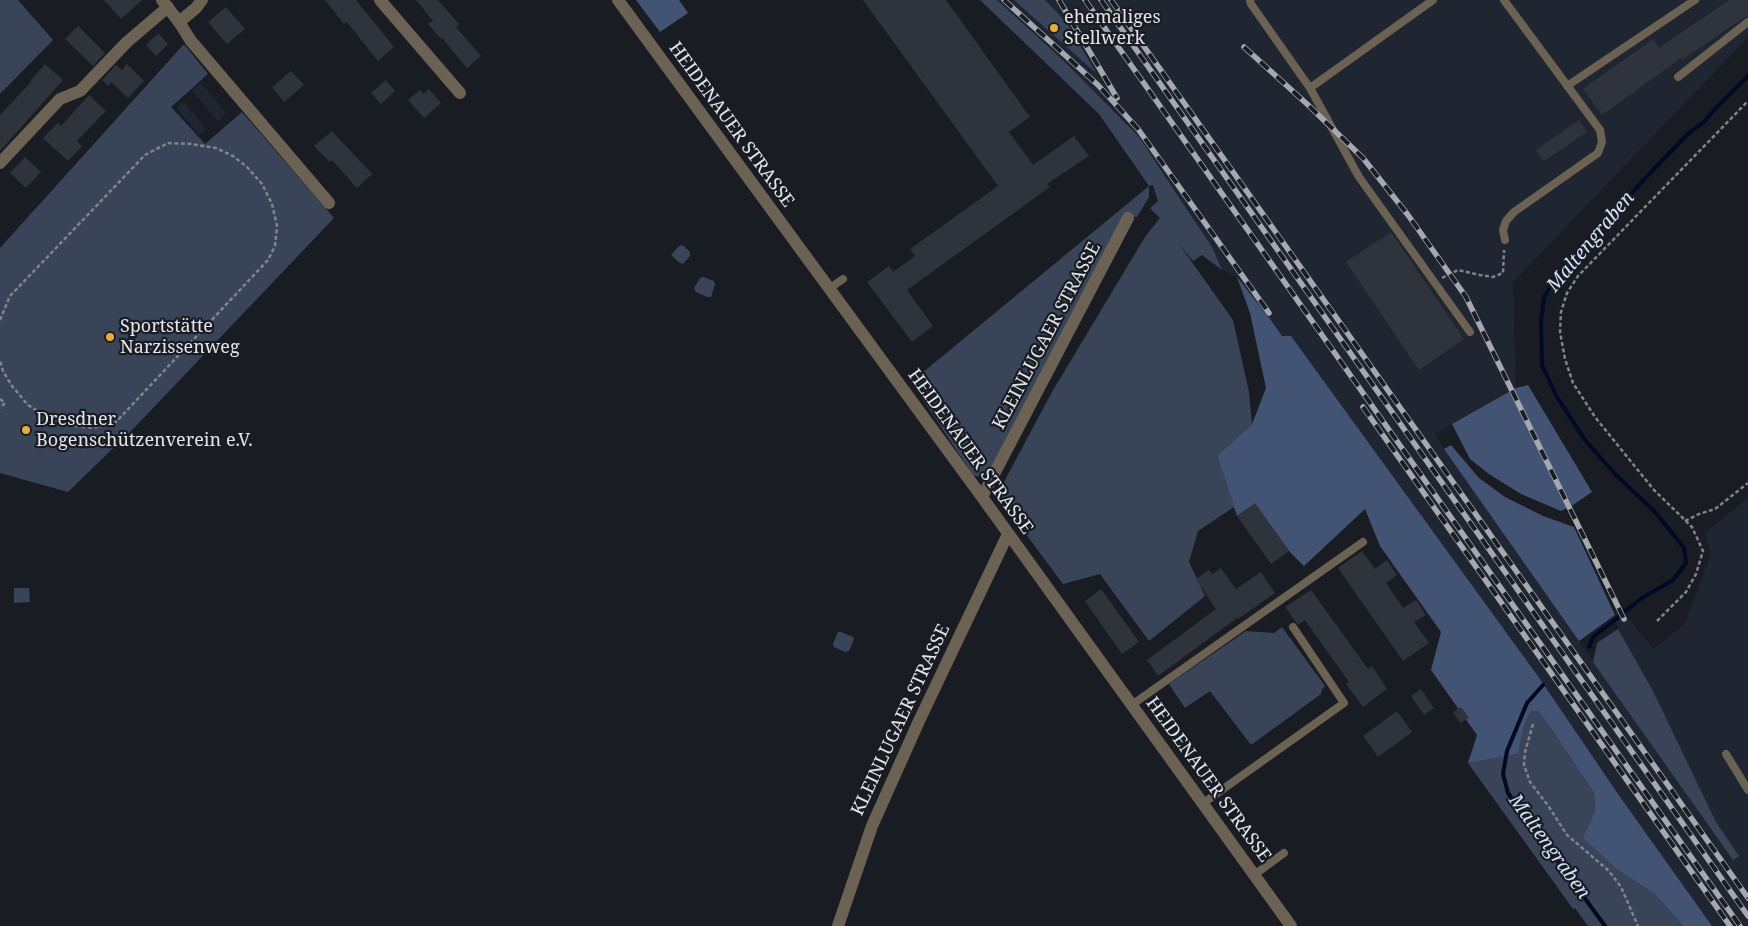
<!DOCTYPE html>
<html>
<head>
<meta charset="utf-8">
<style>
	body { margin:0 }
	canvas { display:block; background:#191c23 }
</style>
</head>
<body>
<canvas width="1748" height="926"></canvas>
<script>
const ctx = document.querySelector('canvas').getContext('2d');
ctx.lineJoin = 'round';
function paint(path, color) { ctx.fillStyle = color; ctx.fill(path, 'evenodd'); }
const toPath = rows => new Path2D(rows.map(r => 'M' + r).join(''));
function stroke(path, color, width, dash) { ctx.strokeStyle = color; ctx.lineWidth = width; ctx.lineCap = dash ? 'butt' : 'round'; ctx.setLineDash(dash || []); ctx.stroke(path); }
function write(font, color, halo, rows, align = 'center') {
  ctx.font = font + ' "Noto Serif",serif'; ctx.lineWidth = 4.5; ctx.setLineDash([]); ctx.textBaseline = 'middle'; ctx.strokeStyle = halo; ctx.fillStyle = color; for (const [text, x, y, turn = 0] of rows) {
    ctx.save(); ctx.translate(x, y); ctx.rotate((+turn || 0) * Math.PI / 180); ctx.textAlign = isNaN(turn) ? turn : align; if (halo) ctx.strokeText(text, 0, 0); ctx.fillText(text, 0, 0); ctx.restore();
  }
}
const built = toPath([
	[995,0,1748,0,1748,37,1513,282,1516,388,1435,434,1444,449,1733,860,1738,856,1716,822,1653,691,1618,629,1616,621,1627,617,1653,649,1685,624,1711,554,1705,533,1748,498,1748,926,1712,926,1618,794,1540,679,1291,336,1282,336,1270,319,1237,277,1222,270,1191,214,1139,137,1064,61],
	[201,83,226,113,218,121,192,90],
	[184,102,206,129,199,135,177,108]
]);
const green = toPath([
	[0,0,18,0,53,40,0,94],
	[980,0,997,0,1064,61,1139,137,1212,247,1222,270,1202,255,1193,261,1179,244,1233,320,1249,392,1252,424,1217,456,1234,507,1198,531,1189,562,1205,596,1149,641,1100,574,1063,584,997,495,1052,392,1145,237,1160,218,1150,208,1158,201,1153,185,1149,186,1149,197,1137,217,1124,216,988,475,983,478,973,475,915,388,916,378,1149,186,1099,114],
	[1014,0,1045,0,1067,23,1096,73],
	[184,44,208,74,171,107,205,144,242,112,334,218,135,427,68,492,0,473,0,248],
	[683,245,690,252,690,256,683,264,680,263,671,255,679,246],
	[703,277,714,281,715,284,711,297,707,297,696,292,694,288,700,278],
	[14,588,29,588,30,602,14,603],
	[1282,627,1325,686,1322,689,1321,694,1251,745,1210,691,1185,708,1169,684,1246,631,1274,633],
	[1618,629,1653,691,1716,822,1739,856,1733,860,1593,662,1597,643],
	[838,632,841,632,853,637,854,639,849,651,845,652,834,647,833,644],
	[1531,711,1538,711,1550,727,1594,793,1595,812,1619,871,1655,894,1683,926,1588,926,1575,908,1573,909,1468,763,1517,754,1523,729]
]);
const forest = toPath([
	[636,0,679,0,688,13,660,32],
	[1237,277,1270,319,1282,336,1291,336,1540,679,1618,794,1712,926,1683,926,1655,894,1619,871,1583,838,1595,812,1594,793,1550,727,1538,711,1531,711,1523,729,1518,754,1468,763,1477,735,1431,670,1441,632,1380,546,1365,509,1304,566,1289,551,1255,504,1237,516,1217,456,1252,424,1266,388,1250,313],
	[1528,385,1592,492,1573,505,1561,511,1521,494,1489,474,1470,459,1452,424,1516,388],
	[1451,445,1479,478,1505,497,1543,516,1574,527,1615,615,1579,641,1444,449]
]);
const stream = toPath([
	[1624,612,1642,598,1673,580,1686,563,1684,548,1656,513,1614,473,1585,440,1557,397,1542,365,1541,321,1544,297,1552,284,1577,252,1653,170,1689,133,1704,122,1715,109,1748,76],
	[1589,647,1593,637,1620,616],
	[1543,685,1527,703,1507,751,1503,774,1508,793,1605,926]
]);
const building = toPath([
	[104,0,142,0,121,19],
	[325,0,356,0,394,47,378,61,347,22,344,24],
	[416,0,438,0,459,24,456,27,481,56,467,68,442,38,441,39,428,24,433,21],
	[863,0,946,0,1030,117,1009,132,1033,165,1074,136,1089,156,1047,184,1050,187,907,290,933,326,912,342,867,282,889,266,893,272,915,256,910,249,998,186],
	[1729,0,1748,0,1748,15,1682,60,1681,58,1602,115,1583,89,1653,39,1659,48],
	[226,7,245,29,227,44,208,22],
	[78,26,105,53,93,66,65,39],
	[158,33,168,44,156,56,146,45],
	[45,64,63,80,0,151,0,115,31,82,30,81],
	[127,64,144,81,128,98,111,82,108,86,102,80,116,65,122,70],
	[291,71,304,85,284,102,272,87],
	[386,80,395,91,381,104,371,93],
	[429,89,441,103,424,118,408,100,420,90,423,94],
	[89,95,106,111,77,141,82,146,68,161,43,138,58,123,61,126],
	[1579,120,1587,132,1544,161,1536,150],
	[332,131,372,174,357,188,332,160,330,162,314,146],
	[25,157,41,172,26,188,10,173],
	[1391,232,1464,339,1419,370,1346,262],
	[1255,503,1289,551,1271,564,1237,516],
	[1362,551,1375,569,1387,560,1397,575,1386,583,1403,608,1416,600,1426,615,1414,622,1429,643,1403,661,1338,568],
	[1221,568,1236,589,1261,572,1275,593,1238,619,1237,618,1158,676,1147,660,1216,609,1196,579,1209,570,1212,574],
	[1101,589,1139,642,1122,654,1085,601],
	[1311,590,1368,669,1372,666,1387,689,1363,707,1346,684,1349,682,1305,620,1298,625,1285,607],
	[1421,689,1434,708,1424,715,1411,696],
	[1461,707,1469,718,1460,723,1453,712],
	[1397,711,1412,732,1378,757,1363,736]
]);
const path = toPath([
	[1442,278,1458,270,1480,275,1493,277,1503,273,1504,250],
	[0,320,10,296,145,155,168,143,191,144,216,148,233,156,247,167,262,184,272,204,277,226,275,246,268,260,116,422,94,428,74,426,49,418,28,405,12,386,3,371,0,360],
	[0,399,5,403,0,408],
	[1685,521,1699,514,1715,509,1748,483],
	[1657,621,1686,592,1696,574,1703,551,1692,527,1654,490,1595,417,1573,383,1565,359,1560,332,1561,312,1567,293,1578,276,1748,101],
	[1533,724,1525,752,1524,765,1530,782,1549,807,1567,835,1609,871,1621,887,1638,926]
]);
const service = toPath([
	[1250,0,1251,4,1310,88,1359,177,1470,332],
	[1504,0,1600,130,1602,142,1598,153,1514,212,1506,221,1503,230,1505,240],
	[1678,77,1748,22],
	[1567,86,1695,0],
	[1310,88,1433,0],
	[830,288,843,279],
	[1133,704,1363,542],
	[1726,754,1748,790],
	[1202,804,1344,703,1293,627],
	[1254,875,1284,853]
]);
const minor = toPath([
	[162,0,179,22,191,41,329,203],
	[380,0,460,93],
	[618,0,982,497,1291,926],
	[179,22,196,8,202,0],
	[0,163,60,99,80,91,127,42,168,7],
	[982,497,1128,218],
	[838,926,872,826,919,721,1008,534]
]);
const rail = toPath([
	[1004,0,1098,85,1138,129,1269,313],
	[1059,0,1117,98],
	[1085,0,1740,926],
	[1101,0,1748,916],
	[1111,0,1748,898],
	[1244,47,1307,104,1363,158,1408,215,1466,297,1624,619],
	[1363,407,1730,926]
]);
const markers = [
	[1054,28,5,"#e9aa38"],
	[110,337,5,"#e9aa38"],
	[26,430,5,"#e9aa38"]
];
const poiNames = [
	["ehemaliges",1064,18],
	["Stellwerk",1064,39],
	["Sportstätte",120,327],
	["Narzissenweg",120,348],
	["Dresdner",36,420],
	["Bogenschützenverein e.V.",36,441]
];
const streetNames = [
	["HEIDENAUER STRASSE",731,125,54],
	["KLEINLUGAER STRASSE",1047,336,-62],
	["HEIDENAUER STRASSE",970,452,54],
	["KLEINLUGAER STRASSE",901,720,-65],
	["HEIDENAUER STRASSE",1208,780,54]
];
const waterNames = [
	["Maltengraben",1591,242,-50],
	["Maltengraben",1549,847,54]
];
paint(built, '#1f2531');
paint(green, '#394459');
paint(forest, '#425374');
stroke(stream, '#020924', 4);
paint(building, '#2f333b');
stroke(path, '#81848a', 2.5, [4, 2.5]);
stroke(service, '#6c6253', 8);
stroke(minor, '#6c6253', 12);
stroke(rail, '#a5a8ae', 5.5);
stroke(rail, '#191c23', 4, [11]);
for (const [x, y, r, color] of markers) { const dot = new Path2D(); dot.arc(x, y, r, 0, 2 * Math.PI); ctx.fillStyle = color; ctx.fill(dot); stroke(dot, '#191c23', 2); }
write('18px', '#e4e6ec', '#191c23', poiNames, 'left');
write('18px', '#e4e6ec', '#191c23', streetNames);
write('italic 19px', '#d4e1f9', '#191c23', waterNames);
</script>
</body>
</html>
